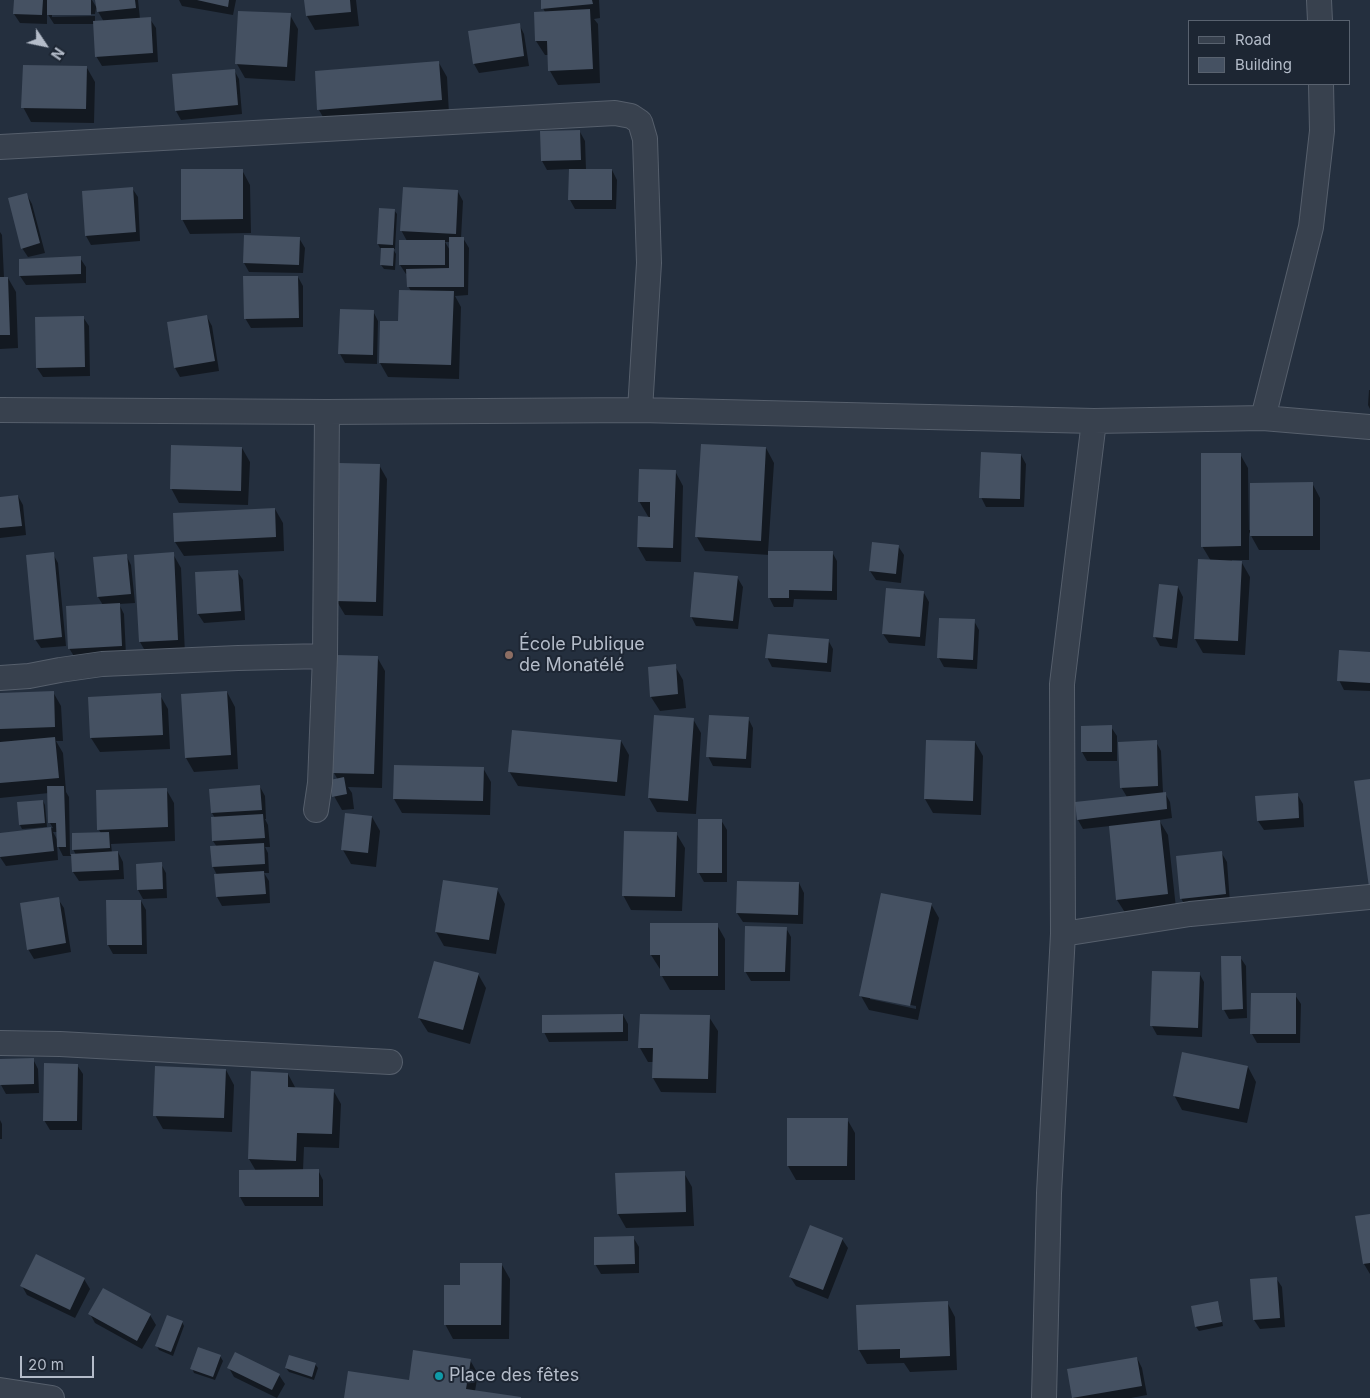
<!DOCTYPE html>
<html>
<head>
<meta charset="utf-8">
<style>
	body { margin:0 }
	#map { position:relative; width:1370px; height:1398px; overflow:hidden; background:#242f3e; font-family:Inter,sans-serif }
	canvas { display:block }
	.legend { position:absolute; left:1188px; top:20px; width:162px; height:65px; box-sizing:border-box; background:#1d2633; border:1px solid #59626f; margin:0; padding:6px 9px; list-style:none; font-size:15px; color:#b4bcc9 }
	.legend li { display:flex; align-items:center; gap:10px; height:25px }
	.legend b { width:25px; border:1px solid #59626f }
	.north { position:absolute; left:20px; top:20px; width:50px; height:50px; -webkit-text-stroke:4px #1d2633; paint-order:stroke; rotate:124deg; font-size:14px; font-weight:700; line-height:20px; text-align:center; color:#b4bcc9 }
	.north::after { content:''; display:block; margin:auto; width:18px; height:22px; background:#b4bcc9; clip-path:polygon(50% 0,100% 100%,50% 72%,0 100%) }
	.scale { position:absolute; left:20px; top:1356px; width:74px; height:22px; box-sizing:border-box; border:2px solid #b4bcc9; border-top:0; padding-left:6px; font-size:15px; line-height:18px; white-space:nowrap; color:#b4bcc9; -webkit-text-stroke:4px #1d2633; paint-order:stroke }
</style>
</head>
<body>
<div id="map">
<canvas width="1370" height="1398"></canvas>
<ul class="legend">
<li><b style="height:6px;background:#38414e"></b>Road</li>
<li><b style="height:14px;background:#455162"></b>Building</li>
</ul>
<div class="north">N</div>
<div class="scale">20 m</div>
</div>
<script>
const ctx = document.querySelector('canvas').getContext('2d');
ctx.lineJoin = 'round';
function paint(path, color) { ctx.fillStyle = color; ctx.fill(path, 'evenodd'); }
const toPath = rows => new Path2D(rows.map(r => 'M' + r).join(''));
function stroke(path, color, width, dash) { ctx.strokeStyle = color; ctx.lineWidth = width; ctx.lineCap = dash ? 'butt' : 'round'; ctx.setLineDash(dash || []); ctx.stroke(path); }
function write(font, color, halo, rows, align = 'center') {
  ctx.font = font + ' Inter,sans-serif'; ctx.lineWidth = 4; ctx.setLineDash([]); ctx.textBaseline = 'middle'; ctx.strokeStyle = halo; ctx.fillStyle = color; for (const [text, x, y, turn = 0] of rows) {
    ctx.save(); ctx.translate(x, y); ctx.rotate((+turn || 0) * Math.PI / 180); ctx.textAlign = isNaN(turn) ? turn : align; if (halo) ctx.strokeText(text, 0, 0); ctx.fillText(text, 0, 0); ctx.restore();
  }
}
const shadow = toPath([
	[15,0,92,0,98,10,97,0,138,0,140,19,150,19,156,28,158,62,102,66,96,56,94,24,54,24,47,13,47,24,20,23,14,14],
	[96,8,104,22,95,22,95,16,52,17,52,14,95,14],
	[179,0,236,0,233,15,182,6],
	[306,0,356,0,359,26,315,30,307,16],
	[542,0,599,0,600,18,594,19,598,24,600,83,558,85,550,71,549,55,545,55,536,41,545,12,543,8],
	[290,15,298,29,295,81,245,78,237,64],
	[519,24,524,34,529,66,479,73,474,64],
	[439,63,447,77,449,114,327,124,319,110],
	[87,68,95,82,94,123,31,122,23,107],
	[234,70,239,79,242,114,181,120,176,111],
	[580,132,585,141,586,170,612,170,617,180,616,209,575,209,570,200,570,169,547,170,542,161],
	[242,170,250,185,251,233,190,234,182,219],
	[132,188,138,197,140,241,91,245,86,236],
	[458,192,463,201,461,238,463,238,469,248,468,295,455,296,461,307,459,379,388,377,380,363,381,322,399,323,411,291,408,286,408,274,406,274,400,265,407,241,401,230],
	[445,242,451,242,451,252],
	[27,195,32,204,45,253,28,257,22,248],
	[394,210,397,214,395,249,393,249,396,254,395,270,384,269,381,265,382,248,380,248,378,244],
	[0,232,2,235,4,278,8,278,16,292,18,348,0,349],
	[299,238,305,248,303,273,249,272,244,263],
	[80,258,86,267,86,283,26,285,20,276],
	[298,277,303,286,303,327,251,328,245,318],
	[373,311,378,321,377,364,345,363,340,354],
	[83,317,89,326,90,376,43,377,37,368,36,318],
	[207,317,212,326,219,371,180,377,175,368],
	[1369,390,1370,390,1370,409,1368,405],
	[702,445,766,448,774,463,768,552,832,552,837,561,837,600,794,599,793,607,774,607,769,597,770,555,705,551,697,537],
	[242,448,250,462,248,505,179,503,171,488],
	[1240,454,1248,468,1249,530,1251,530,1312,483,1320,498,1320,550,1259,550,1249,532,1249,560,1232,560,1232,562,1242,563,1250,577,1245,655,1203,653,1195,639,1211,561,1202,546],
	[1021,455,1026,464,1024,507,986,507,981,497],
	[379,465,387,479,383,616,345,615,336,600],
	[675,471,683,486,681,562,646,561,638,547,639,518,649,518,639,501],
	[18,496,23,505,26,535,0,538,0,498],
	[275,509,283,523,284,551,184,556,175,542],
	[898,546,904,555,901,583,876,580,870,571],
	[53,554,58,563,66,646,41,648,35,639],
	[173,554,181,568,185,654,148,656,140,642],
	[126,555,131,565,135,603,119,604,124,614,126,655,75,658,69,648,103,605,98,597],
	[237,571,243,580,245,620,204,623,198,614,196,573],
	[737,577,743,587,738,629,696,626,691,616],
	[1178,587,1183,597,1177,648,1160,646,1155,637],
	[924,593,929,602,925,646,889,643,883,634],
	[974,621,979,630,977,669,944,667,939,658],
	[828,640,833,649,831,672,772,667,767,657],
	[1370,653,1370,691,1344,690,1339,680],
	[377,657,385,671,382,788,348,787,352,793,354,809,342,810,334,796,338,780,334,773],
	[675,666,683,680,686,708,660,711,651,697,649,668],
	[53,692,61,706,63,741,56,741,63,753,66,792,69,797,70,855,76,855,73,849,101,833,99,830,166,789,174,803,175,841,111,844,112,853,118,852,123,862,124,879,79,881,73,872,72,856,63,856,57,844,58,860,6,866,0,857,0,835,53,828,50,823,49,793,0,798,0,694],
	[53,832,58,832,58,841],
	[227,692,235,707,238,769,194,772,186,758],
	[160,695,168,709,170,749,100,752,91,738,90,698],
	[748,718,753,728,751,768,713,766,708,756],
	[693,719,701,733,696,814,657,812,649,798],
	[1111,727,1117,736,1117,761,1087,761,1082,752],
	[621,741,629,755,625,796,518,786,509,771],
	[975,742,983,756,981,815,933,813,925,799],
	[1156,742,1161,751,1163,793,1165,793,1170,802,1172,818,1159,820,1168,835,1176,908,1126,914,1117,900,1110,826,1083,829,1078,820,1127,797,1121,787],
	[483,768,491,782,490,815,402,813,394,799],
	[260,787,265,796,266,819,265,819,268,825,270,847,265,847,268,853,269,873,264,873,269,881,270,903,222,906,217,897,217,875,213,867,212,847,217,847,213,841,215,818,212,813],
	[1297,794,1303,804,1304,827,1264,830,1258,821,1257,797],
	[43,801,45,805,47,827,22,829,20,825],
	[372,817,380,831,376,867,351,864,343,850],
	[721,820,727,830,727,882,704,882,699,873],
	[676,833,685,848,682,911,631,910,623,895],
	[1221,852,1227,862,1230,903,1186,908,1181,898],
	[161,864,166,873,167,898,143,899,138,890],
	[799,883,804,893,803,924,743,922,737,913],
	[497,889,505,904,496,954,444,946,436,932],
	[58,899,64,908,71,952,34,959,28,949],
	[141,901,146,910,147,954,113,954,108,945],
	[931,904,939,918,918,1020,869,1010,861,996],
	[870,997,916,1006,916,1009,870,999],
	[717,925,725,939,725,990,670,990,662,976,662,969,660,969,651,955],
	[786,928,791,937,790,981,751,981,745,971],
	[1240,957,1246,966,1247,1018,1229,1019,1224,1010],
	[1199,973,1204,982,1202,1037,1157,1035,1152,1026],
	[478,974,486,988,470,1044,428,1032,419,1018],
	[1295,995,1301,1004,1300,1043,1257,1043,1252,1034],
	[623,1015,628,1024,628,1041,549,1042,544,1032],
	[709,1017,718,1031,716,1093,661,1092,653,1078,654,1062,648,1062,640,1048],
	[33,1059,38,1069,39,1093,6,1094,1,1085,0,1061],
	[77,1065,83,1074,82,1130,50,1130,44,1120],
	[1248,1067,1256,1082,1247,1123,1182,1110,1174,1095],
	[226,1070,234,1085,232,1132,163,1129,155,1115],
	[288,1074,296,1089,333,1090,341,1104,339,1148,304,1147,303,1170,318,1170,323,1180,323,1206,245,1206,240,1197,240,1171,256,1171,249,1159],
	[847,1119,855,1133,855,1180,796,1180,788,1166],
	[0,1120,2,1124,2,1139,0,1139],
	[684,1173,692,1187,694,1226,626,1228,618,1214],
	[1370,1215,1370,1274,1364,1264],
	[633,1237,639,1247,639,1273,601,1274,595,1264],
	[842,1239,848,1248,828,1299,796,1286,790,1277],
	[37,1256,84,1279,90,1289,75,1318,27,1295,22,1286],
	[502,1265,510,1279,509,1339,453,1339,445,1324],
	[1276,1278,1282,1287,1285,1327,1260,1329,1254,1320],
	[103,1289,150,1315,156,1325,142,1349,95,1323,90,1314],
	[947,1302,955,1317,957,1370,910,1372,904,1363,867,1364,859,1350,858,1306],
	[1217,1302,1219,1306,1223,1326,1199,1331,1196,1327],
	[182,1322,184,1326,173,1356,159,1350,157,1346],
	[220,1356,223,1361,215,1380,194,1373,192,1368],
	[1137,1358,1142,1368,1147,1395,1131,1398,1073,1398,1068,1370],
	[470,1360,478,1374,475,1391,520,1398,345,1398,410,1381],
	[315,1364,318,1368,314,1380,289,1372,286,1368],
	[229,1368,279,1375,285,1384,277,1398,234,1377]
]);
const building = toPath([
	[14,0,43,0,42,15,13,14],
	[47,0,91,0,91,15,47,15],
	[95,0,135,0,136,8,97,12],
	[197,0,229,0,228,7],
	[304,0,350,0,351,12,306,16],
	[541,0,592,0,593,4,541,9],
	[590,9,593,69,548,71,547,41,535,41,534,12],
	[238,11,291,13,287,67,235,64],
	[151,17,153,53,95,57,93,21],
	[520,23,524,56,473,64,468,31],
	[439,61,442,100,317,110,315,71],
	[23,65,87,66,86,109,21,108],
	[235,69,238,105,175,111,172,74],
	[580,130,581,160,541,161,540,131],
	[181,169,243,169,243,219,181,220],
	[569,169,612,169,612,200,568,200],
	[133,187,136,232,85,236,82,191],
	[403,187,458,190,456,234,400,231],
	[27,193,40,243,21,249,8,198],
	[379,208,395,209,393,245,377,244],
	[244,235,300,237,299,265,243,263],
	[449,237,464,237,464,287,407,287,406,269,449,268],
	[399,240,445,240,445,265,399,265],
	[381,248,394,248,393,266,380,265],
	[81,256,81,274,19,276,19,259],
	[243,276,298,276,299,318,244,319],
	[0,277,8,277,10,335,0,335],
	[399,290,454,291,451,365,379,363,380,321,398,321],
	[340,309,374,310,373,355,338,354],
	[207,315,215,361,174,368,167,322],
	[84,316,85,367,36,368,35,317],
	[701,444,766,447,761,541,695,537],
	[171,445,242,447,241,491,170,489],
	[981,452,1021,454,1020,499,979,498],
	[1201,453,1241,453,1241,546,1201,547],
	[339,463,380,464,376,602,335,601],
	[639,469,676,470,673,548,637,547,638,516,650,517,650,502,638,502],
	[1313,482,1313,536,1250,536,1250,483],
	[18,495,22,526,0,528,0,497],
	[275,508,276,537,174,542,173,513],
	[872,542,899,545,896,574,869,571],
	[768,551,833,551,832,591,789,590,789,598,768,598],
	[54,552,62,637,34,640,26,555],
	[174,552,178,640,139,642,134,555],
	[127,554,131,594,97,597,93,557],
	[1198,559,1242,561,1238,641,1194,639],
	[238,570,241,611,197,614,195,572],
	[694,572,738,576,733,621,690,617],
	[1159,584,1178,586,1172,639,1153,637],
	[886,588,924,591,920,637,882,634],
	[120,603,122,646,68,649,66,606],
	[939,618,975,619,973,660,937,658],
	[768,634,829,639,827,663,765,658],
	[1339,650,1370,652,1370,683,1337,681],
	[336,655,378,656,374,774,332,773],
	[676,664,678,694,650,697,648,667],
	[54,691,55,727,0,729,0,693],
	[227,691,231,755,185,758,181,694],
	[161,693,163,735,90,738,88,697],
	[654,715,694,718,688,801,648,798],
	[709,715,749,717,746,759,706,757],
	[1112,725,1112,752,1081,752,1081,726],
	[512,730,621,740,617,782,508,772],
	[55,737,59,778,0,783,0,742],
	[926,740,975,741,973,801,924,799],
	[1157,740,1158,786,1120,788,1118,742],
	[394,765,484,767,483,801,393,799],
	[344,777,347,794,332,797,330,780],
	[1370,779,1370,887,1369,887,1354,781],
	[260,785,262,810,211,813,209,789],
	[47,786,64,786,66,847,57,847,56,823,48,823],
	[167,788,168,827,97,830,96,790],
	[1166,792,1167,809,1077,820,1075,802],
	[1298,793,1299,818,1257,821,1255,796],
	[43,800,45,823,19,825,17,802],
	[345,813,372,816,368,853,341,850],
	[263,814,265,838,212,841,211,817],
	[698,819,722,819,722,873,697,873],
	[1160,820,1168,894,1116,900,1109,826],
	[51,827,54,851,0,857,0,833],
	[624,831,677,832,675,897,622,896],
	[109,832,110,848,72,850,72,833],
	[264,843,265,864,212,867,210,846],
	[118,851,119,870,72,872,71,854],
	[1222,851,1226,894,1180,899,1176,856],
	[162,862,163,889,137,890,136,864],
	[264,871,266,894,216,897,214,874],
	[443,880,498,888,489,940,435,932],
	[737,881,799,882,798,915,736,913],
	[881,893,932,903,910,1006,859,996],
	[59,897,66,943,27,950,20,903],
	[106,900,141,900,142,945,107,945],
	[650,923,718,923,718,976,660,976,660,955,650,955],
	[745,926,787,927,785,972,744,972],
	[1221,956,1241,956,1243,1009,1222,1010],
	[434,961,479,973,463,1030,418,1018],
	[1152,971,1200,972,1198,1028,1150,1026],
	[1251,993,1296,993,1296,1034,1250,1034],
	[623,1014,623,1032,542,1033,542,1015],
	[640,1014,710,1015,708,1079,652,1078,653,1048,638,1048],
	[1182,1052,1248,1066,1239,1109,1173,1096],
	[34,1058,34,1084,0,1085,0,1059],
	[44,1063,78,1064,77,1121,43,1121],
	[155,1066,226,1069,224,1118,153,1116],
	[251,1071,288,1073,288,1087,334,1089,332,1134,297,1133,296,1161,248,1159],
	[787,1118,848,1118,847,1166,787,1166],
	[319,1169,319,1197,239,1197,239,1170],
	[685,1171,686,1212,617,1214,615,1173],
	[1370,1214,1370,1263,1363,1264,1355,1216],
	[810,1225,843,1238,823,1290,789,1277],
	[634,1236,635,1264,594,1265,594,1237],
	[36,1254,85,1278,70,1310,20,1286],
	[460,1263,502,1263,501,1325,444,1325,444,1285,460,1285],
	[1277,1277,1280,1318,1253,1320,1250,1279],
	[103,1288,151,1314,137,1341,88,1314],
	[948,1301,950,1356,900,1358,900,1349,858,1350,856,1305],
	[1218,1301,1222,1322,1195,1327,1191,1306],
	[167,1315,183,1321,171,1352,155,1346],
	[198,1347,221,1355,213,1377,190,1369],
	[413,1350,471,1359,466,1389,521,1397,521,1398,344,1398,348,1371,409,1380],
	[235,1352,280,1374,272,1390,227,1368],
	[289,1355,316,1363,312,1377,285,1368],
	[1137,1357,1142,1386,1072,1398,1067,1369]
]);
const street = toPath([
	[1319,0,1320,21],
	[0,147,615,113,631,116,640,122,645,139,649,263,640,410],
	[0,410,327,412,640,410,1094,421,1263,418,1370,427],
	[1263,418,1311,227,1322,131,1321,84],
	[0,678,29,676,60,670,102,664,238,658,325,656,327,412],
	[316,810,320,783,325,656],
	[1063,934,1190,914,1370,897],
	[0,1043,60,1044,390,1062],
	[0,1390,52,1398],
	[1044,1398,1049,1193,1063,934,1062,684,1094,421]
]);
const markers = [
	[509,655,5,"#8d6e63"],
	[439,1376,5,"#0f9aa8"]
];
const poiNames = [
	["École Publique",519,645],
	["de Monatélé",519,666],
	["Place des fêtes",449,1376]
];
paint(shadow, '#0007');
paint(building, '#455162');
stroke(street, '#565f6c', 26);
stroke(street, '#38414e', 24);
for (const [x, y, r, color] of markers) { const dot = new Path2D(); dot.arc(x, y, r, 0, 2 * Math.PI); ctx.fillStyle = color; ctx.fill(dot); stroke(dot, '#1d2633', 2); }
write('18px', '#b4bcc9', '#1d2633', poiNames, 'left');
</script>
</body>
</html>
